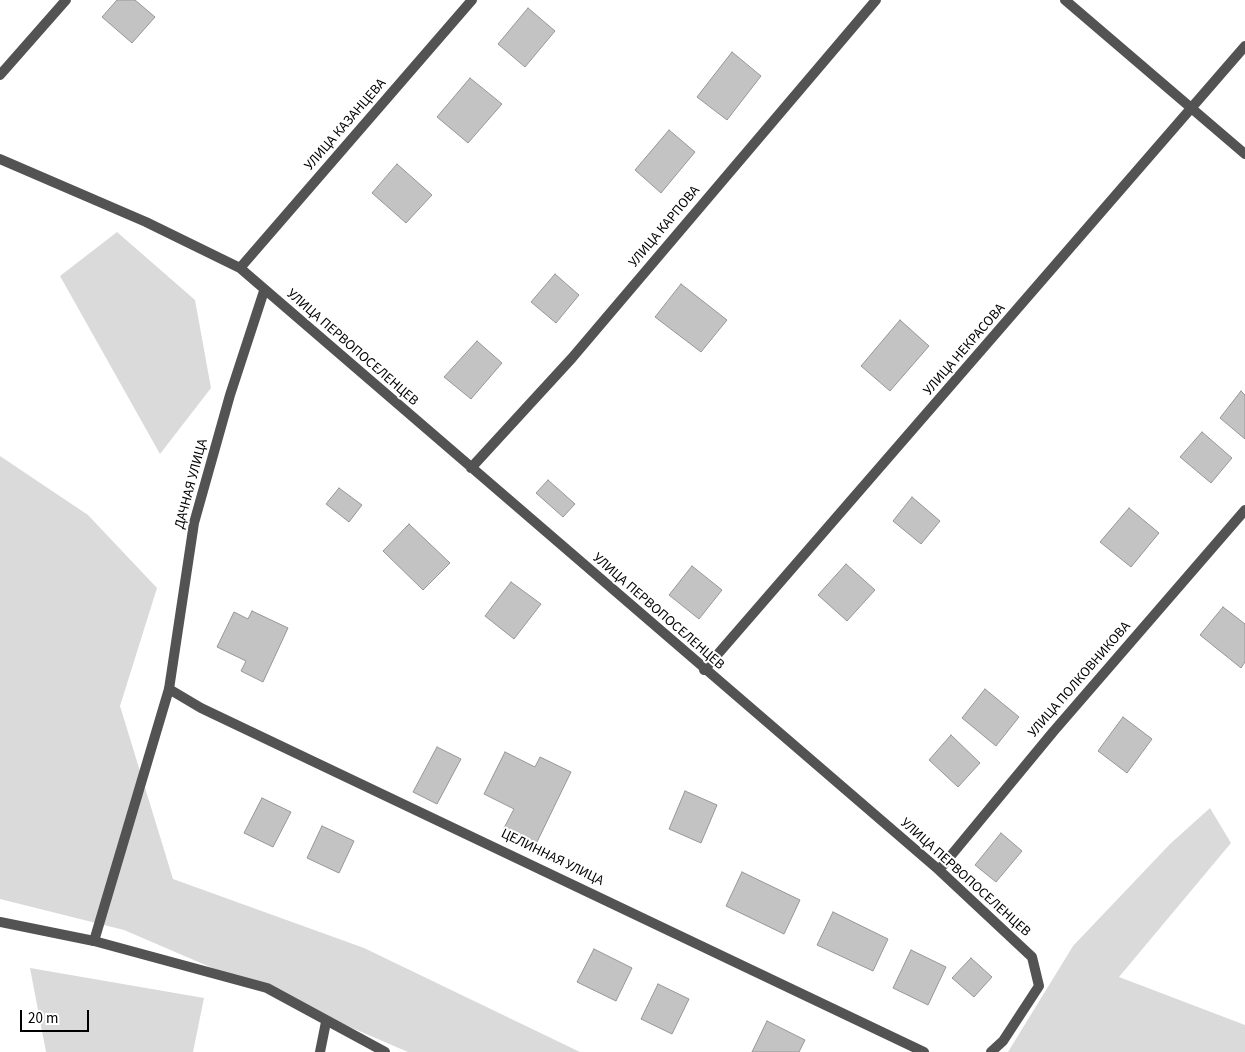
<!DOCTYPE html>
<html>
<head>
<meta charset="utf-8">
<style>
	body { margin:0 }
	#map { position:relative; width:1245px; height:1052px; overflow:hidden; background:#fff; font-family:"Source Sans 3",sans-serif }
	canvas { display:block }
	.scale { position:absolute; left:20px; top:1010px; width:69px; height:22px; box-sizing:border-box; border:2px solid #000; border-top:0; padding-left:6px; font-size:15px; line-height:18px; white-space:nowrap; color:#000; -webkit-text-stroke:4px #fff; paint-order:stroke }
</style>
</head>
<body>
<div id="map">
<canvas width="1245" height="1052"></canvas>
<div class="scale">20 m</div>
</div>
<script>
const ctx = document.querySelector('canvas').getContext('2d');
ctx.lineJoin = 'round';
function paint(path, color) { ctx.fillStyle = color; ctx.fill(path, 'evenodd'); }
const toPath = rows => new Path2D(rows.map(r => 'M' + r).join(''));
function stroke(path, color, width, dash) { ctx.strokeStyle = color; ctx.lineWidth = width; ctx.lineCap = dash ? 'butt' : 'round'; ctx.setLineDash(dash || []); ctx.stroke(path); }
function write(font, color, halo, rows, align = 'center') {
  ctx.font = font + ' "Source Sans 3",sans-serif'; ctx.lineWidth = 4; ctx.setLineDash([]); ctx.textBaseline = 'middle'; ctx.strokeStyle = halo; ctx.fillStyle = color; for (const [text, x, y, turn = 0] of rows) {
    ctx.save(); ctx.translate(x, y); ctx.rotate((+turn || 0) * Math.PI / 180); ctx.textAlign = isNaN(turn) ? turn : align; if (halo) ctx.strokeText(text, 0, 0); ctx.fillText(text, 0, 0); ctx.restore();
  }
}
const green = toPath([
	[117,232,195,300,211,388,160,454,60,276],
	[0,456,88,515,157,588,120,706,173,879,364,948,580,1052,408,1052,124,930,0,899],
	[1210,808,1231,843,1119,977,1245,1025,1245,1052,1008,1052,1073,946,1170,844],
	[30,968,204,998,193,1052,46,1052]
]);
const building = toPath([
	[117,0,135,0,155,17,132,43,102,17,117,0],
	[528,8,555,31,525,67,498,44,528,8],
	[732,52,761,76,727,120,697,97,732,52],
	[470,78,502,104,468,143,437,117,470,78],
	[669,130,695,152,661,193,635,170,669,130],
	[397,164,432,195,406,223,372,193,397,164],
	[555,274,579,295,556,323,531,302,555,274],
	[681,284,727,320,701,352,655,317,681,284],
	[900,320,929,346,890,391,861,366,900,320],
	[477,341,502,363,471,399,444,377,477,341],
	[1241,391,1245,395,1245,439,1220,418,1241,391],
	[1202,432,1232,458,1211,483,1180,457,1202,432],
	[548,480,575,504,563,517,536,493,548,480],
	[339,488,362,505,349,522,326,504,339,488],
	[912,497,940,521,921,544,893,521,912,497],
	[1129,508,1159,533,1131,567,1100,542,1129,508],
	[409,524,450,563,423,590,383,551,409,524],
	[846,564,875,590,847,621,818,595,846,564],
	[692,566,722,590,699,619,669,595,692,566],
	[511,582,541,604,514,639,485,616,511,582],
	[1223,607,1245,624,1245,662,1241,668,1200,635,1223,607],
	[252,611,288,628,263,682,241,671,246,661,217,647,234,612,248,619,252,611],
	[985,689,1019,717,996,746,962,718,985,689],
	[1123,717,1152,739,1127,773,1098,751,1123,717],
	[951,735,980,763,958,787,929,760,951,735],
	[437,747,461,759,437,804,413,792,437,747],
	[505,752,535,767,540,757,571,772,536,844,504,828,514,809,484,794,505,752],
	[685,791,717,805,701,843,669,829,685,791],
	[262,798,291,812,273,847,244,833,262,798],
	[322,826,354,841,339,873,307,858,322,826],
	[1001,833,1022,851,996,882,975,865,1001,833],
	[742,872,800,900,784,934,726,906,742,872],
	[833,912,888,939,873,971,817,945,833,912],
	[594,949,632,968,616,1001,577,982,594,949],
	[911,950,946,967,928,1005,893,988,911,950],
	[971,958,992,977,974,997,952,978,971,958],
	[658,984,689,999,672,1034,641,1019,658,984],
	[767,1021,805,1040,799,1052,752,1052,767,1021]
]);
const lane = toPath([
	[94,941,169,689]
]);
const street = toPath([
	[1065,0,1245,154],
	[0,75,66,0],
	[0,159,146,222,240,268,939,870,1032,957,1039,986,1003,1041,991,1052],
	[240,268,472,0],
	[264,291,230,395,194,523,169,689,201,708,924,1052],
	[471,468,572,358,876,0],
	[704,670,1245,46],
	[939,870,1053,732,1245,510],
	[0,922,94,941,267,988,385,1052],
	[320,1052,326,1022]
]);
const streetNames = [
	["УЛИЦА КАЗАНЦЕВА",346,125,-49],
	["УЛИЦА КАРПОВА",665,227,-50],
	["УЛИЦА ПЕРВОПОСЕЛЕНЦЕВ",352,348,41],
	["УЛИЦА НЕКРАСОВА",965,350,-49],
	["ДАЧНАЯ УЛИЦА",192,484,-75],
	["УЛИЦА ПЕРВОПОСЕЛЕНЦЕВ",658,612,41],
	["УЛИЦА ПОЛКОВНИКОВА",1080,680,-49],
	["ЦЕЛИННАЯ УЛИЦА",552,858,26],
	["УЛИЦА ПЕРВОПОСЕЛЕНЦЕВ",965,878,42]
];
paint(green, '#dadada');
paint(building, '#c3c3c3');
stroke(building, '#979797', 1);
stroke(lane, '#535353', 10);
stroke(street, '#535353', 10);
write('14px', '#000', '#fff', streetNames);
</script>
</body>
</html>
